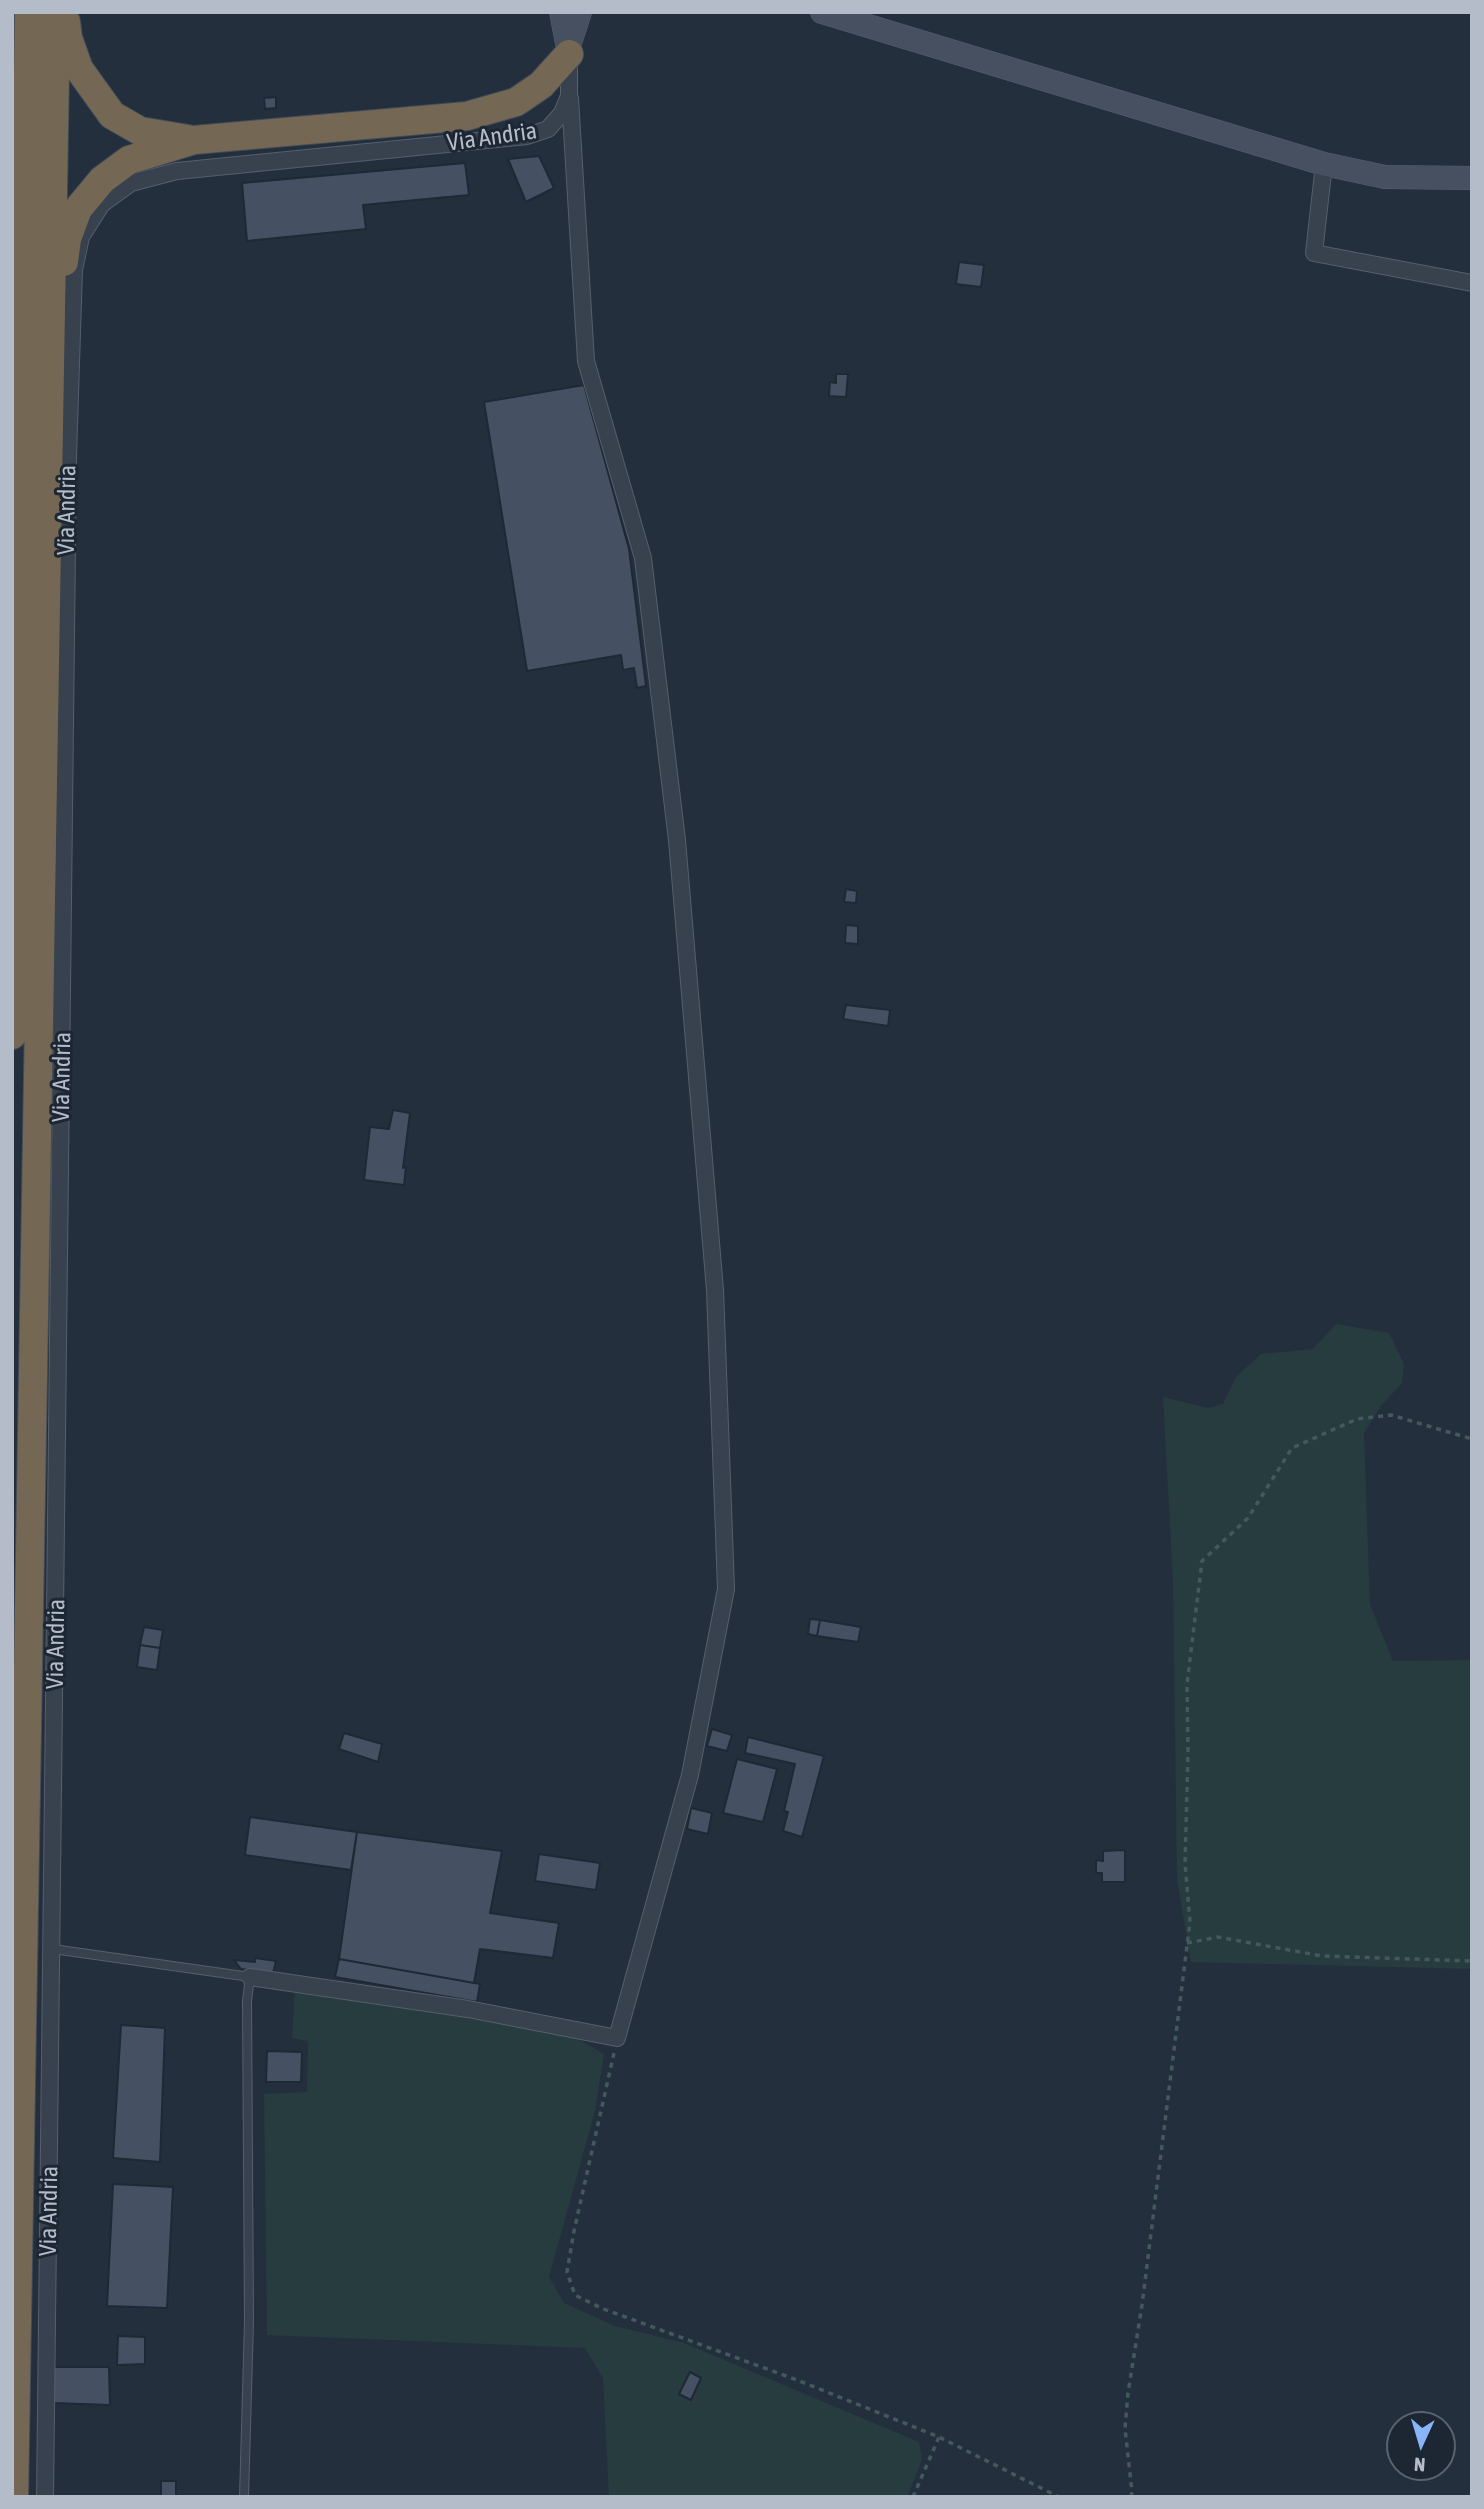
<!DOCTYPE html>
<html>
<head>
<meta charset="utf-8">
<style>
	body { margin:0 }
	#map { position:relative; width:1484px; height:2509px; overflow:hidden; background:#242f3e; font-family:"Asap Condensed",sans-serif }
	canvas { display:block }
	.frame { position:absolute; inset:0; border:14px solid #b4bcc9; pointer-events:none }
	.north { position:absolute; left:1386px; top:2411px; width:70px; height:70px; box-sizing:border-box; background:#1d2633; border:2px solid #59626f; border-radius:50%; rotate:184deg; font-size:19px; font-weight:700; line-height:28px; text-align:center; color:#b4bcc9 }
	.north::after { content:''; display:block; margin:auto; width:24px; height:32px; background:#8ab4f8; clip-path:polygon(50% 0,100% 100%,50% 72%,0 100%) }
</style>
</head>
<body>
<div id="map">
<canvas width="1484" height="2509"></canvas>
<div class="frame"></div>
<div class="north">N</div>
</div>
<script>
const ctx = document.querySelector('canvas').getContext('2d');
ctx.lineJoin = 'round';
function paint(path, color) { ctx.fillStyle = color; ctx.fill(path, 'evenodd'); }
const toPath = rows => new Path2D(rows.map(r => 'M' + r).join(''));
function stroke(path, color, width, dash) { ctx.strokeStyle = color; ctx.lineWidth = width; ctx.lineCap = dash ? 'butt' : 'round'; ctx.setLineDash(dash || []); ctx.stroke(path); }
function write(font, color, halo, rows, align = 'center') {
  ctx.font = font + ' "Asap Condensed",sans-serif'; ctx.lineWidth = 6; ctx.setLineDash([]); ctx.textBaseline = 'middle'; ctx.strokeStyle = halo; ctx.fillStyle = color; for (const [text, x, y, turn = 0] of rows) {
    ctx.save(); ctx.translate(x, y); ctx.rotate((+turn || 0) * Math.PI / 180); ctx.textAlign = isNaN(turn) ? turn : align; if (halo) ctx.strokeText(text, 0, 0); ctx.fillText(text, 0, 0); ctx.restore();
  }
}
const green = toPath([
	[1336,1324,1389,1333,1404,1364,1402,1383,1381,1406,1364,1433,1370,1605,1393,1661,1472,1660,1472,1969,1191,1962,1177,1879,1173,1582,1163,1397,1208,1408,1223,1404,1236,1377,1261,1354,1313,1349],
	[295,1988,573,2036,604,2054,595,2111,549,2277,564,2303,615,2326,684,2343,919,2442,922,2460,907,2497,609,2497,603,2378,585,2348,267,2335,264,2094,307,2092,308,2041,292,2038]
]);
const building = toPath([
	[276,97,276,108,265,109,264,98,276,97],
	[539,156,554,188,526,202,508,159,539,156],
	[465,163,469,195,363,205,366,229,247,241,242,183,465,163],
	[959,262,984,265,981,287,956,284,959,262],
	[836,374,848,374,846,397,829,396,830,382,836,383,836,374],
	[584,385,629,549,646,686,637,688,634,668,623,670,621,655,527,671,484,402,584,385],
	[846,889,857,891,856,903,844,902,846,889],
	[846,925,858,926,858,944,845,943,846,925],
	[846,1005,890,1010,888,1026,843,1019,846,1005],
	[393,1110,410,1113,403,1168,406,1167,404,1185,364,1180,370,1127,389,1129,393,1110],
	[810,1619,820,1620,817,1636,808,1634,810,1619],
	[820,1620,861,1627,858,1642,817,1636,820,1620],
	[144,1627,163,1630,160,1648,140,1645,144,1627],
	[140,1645,160,1648,157,1670,137,1667,140,1645],
	[712,1729,732,1735,727,1751,707,1746,712,1729],
	[344,1733,382,1744,378,1762,339,1749,344,1733],
	[748,1737,824,1756,802,1837,783,1831,788,1812,784,1811,795,1764,745,1753,748,1737],
	[737,1759,777,1769,763,1822,723,1813,737,1759],
	[691,1808,712,1813,708,1834,687,1829,691,1808],
	[250,1817,357,1832,351,1870,245,1855,250,1817],
	[357,1832,502,1851,490,1913,559,1923,553,1958,480,1949,474,1983,339,1959,357,1832],
	[1125,1850,1125,1882,1102,1882,1102,1873,1096,1873,1096,1860,1103,1861,1103,1851,1125,1850],
	[539,1854,600,1863,596,1890,535,1881,539,1854],
	[255,1958,276,1961,273,1973,241,1969,234,1960,255,1962,255,1958],
	[339,1959,480,1984,477,2002,335,1977,339,1959],
	[121,2025,165,2028,160,2162,113,2158,121,2025],
	[267,2051,302,2052,301,2082,266,2082,267,2051],
	[113,2184,173,2187,167,2308,107,2306,113,2184],
	[118,2336,145,2337,145,2364,117,2365,118,2336],
	[54,2367,109,2367,110,2405,54,2403,54,2367],
	[690,2372,701,2378,691,2400,679,2394,690,2372],
	[161,2481,176,2481,176,2497,161,2497,161,2481]
]);
const path = toPath([
	[1187,1943,1218,1937,1322,1956,1472,1961],
	[614,2053,574,2231,567,2272,575,2295,601,2308,797,2380,939,2437,1059,2497],
	[913,2497,939,2437],
	[1131,2497,1132,2492,1125,2428,1128,2393,1142,2305,1190,1922,1185,1863,1188,1753,1187,1684,1202,1561,1248,1518,1292,1448,1357,1419,1391,1415,1472,1439]
]);
const lane = toPath([
	[53,1949,250,1977,247,2001,249,2322,244,2497]
]);
const street = toPath([
	[1324,164,1314,253,1472,283],
	[250,1977,468,2009,617,2038,690,1775,726,1589,715,1290,677,840,643,558,586,361,570,98],
	[45,2497,68,457,74,270,81,237,102,204,131,183,177,171,527,136,548,129,562,113,569,96,569,54]
]);
const secondary = toPath([
	[561,12,569,54],
	[822,12,1324,164,1385,177,1472,178],
	[569,46,580,12]
]);
const highway = toPath([
	[66,22,68,38,79,69,112,115,140,131,188,139],
	[64,262,67,239,78,209,102,180,129,160,194,140,467,116,516,102,541,85,569,54],
	[12,1035,29,12],
	[14,2497,56,12]
]);
const streetNames = [
	["Via Andria",492,137,-8],
	["Via Andria",67,510,-89],
	["Via Andria",62,1077,-89],
	["Via Andria",56,1644,-89],
	["Via Andria",49,2211,-89]
];
paint(green, '#263c3f');
paint(building, '#455162');
stroke(building, '#1f2835', 2);
stroke(lane, '#565f6c', 10);
stroke(street, '#565f6c', 18);
stroke(secondary, '#565f6c', 24);
stroke(highway, '#434c59', 30);
stroke(path, '#44595c', 3.5, [5, 5]);
stroke(lane, '#38414e', 8);
stroke(street, '#38414e', 16);
stroke(secondary, '#465061', 23);
stroke(highway, '#746855', 28);
write('24px', '#b4bcc9', '#1d2633', streetNames);
</script>
</body>
</html>
